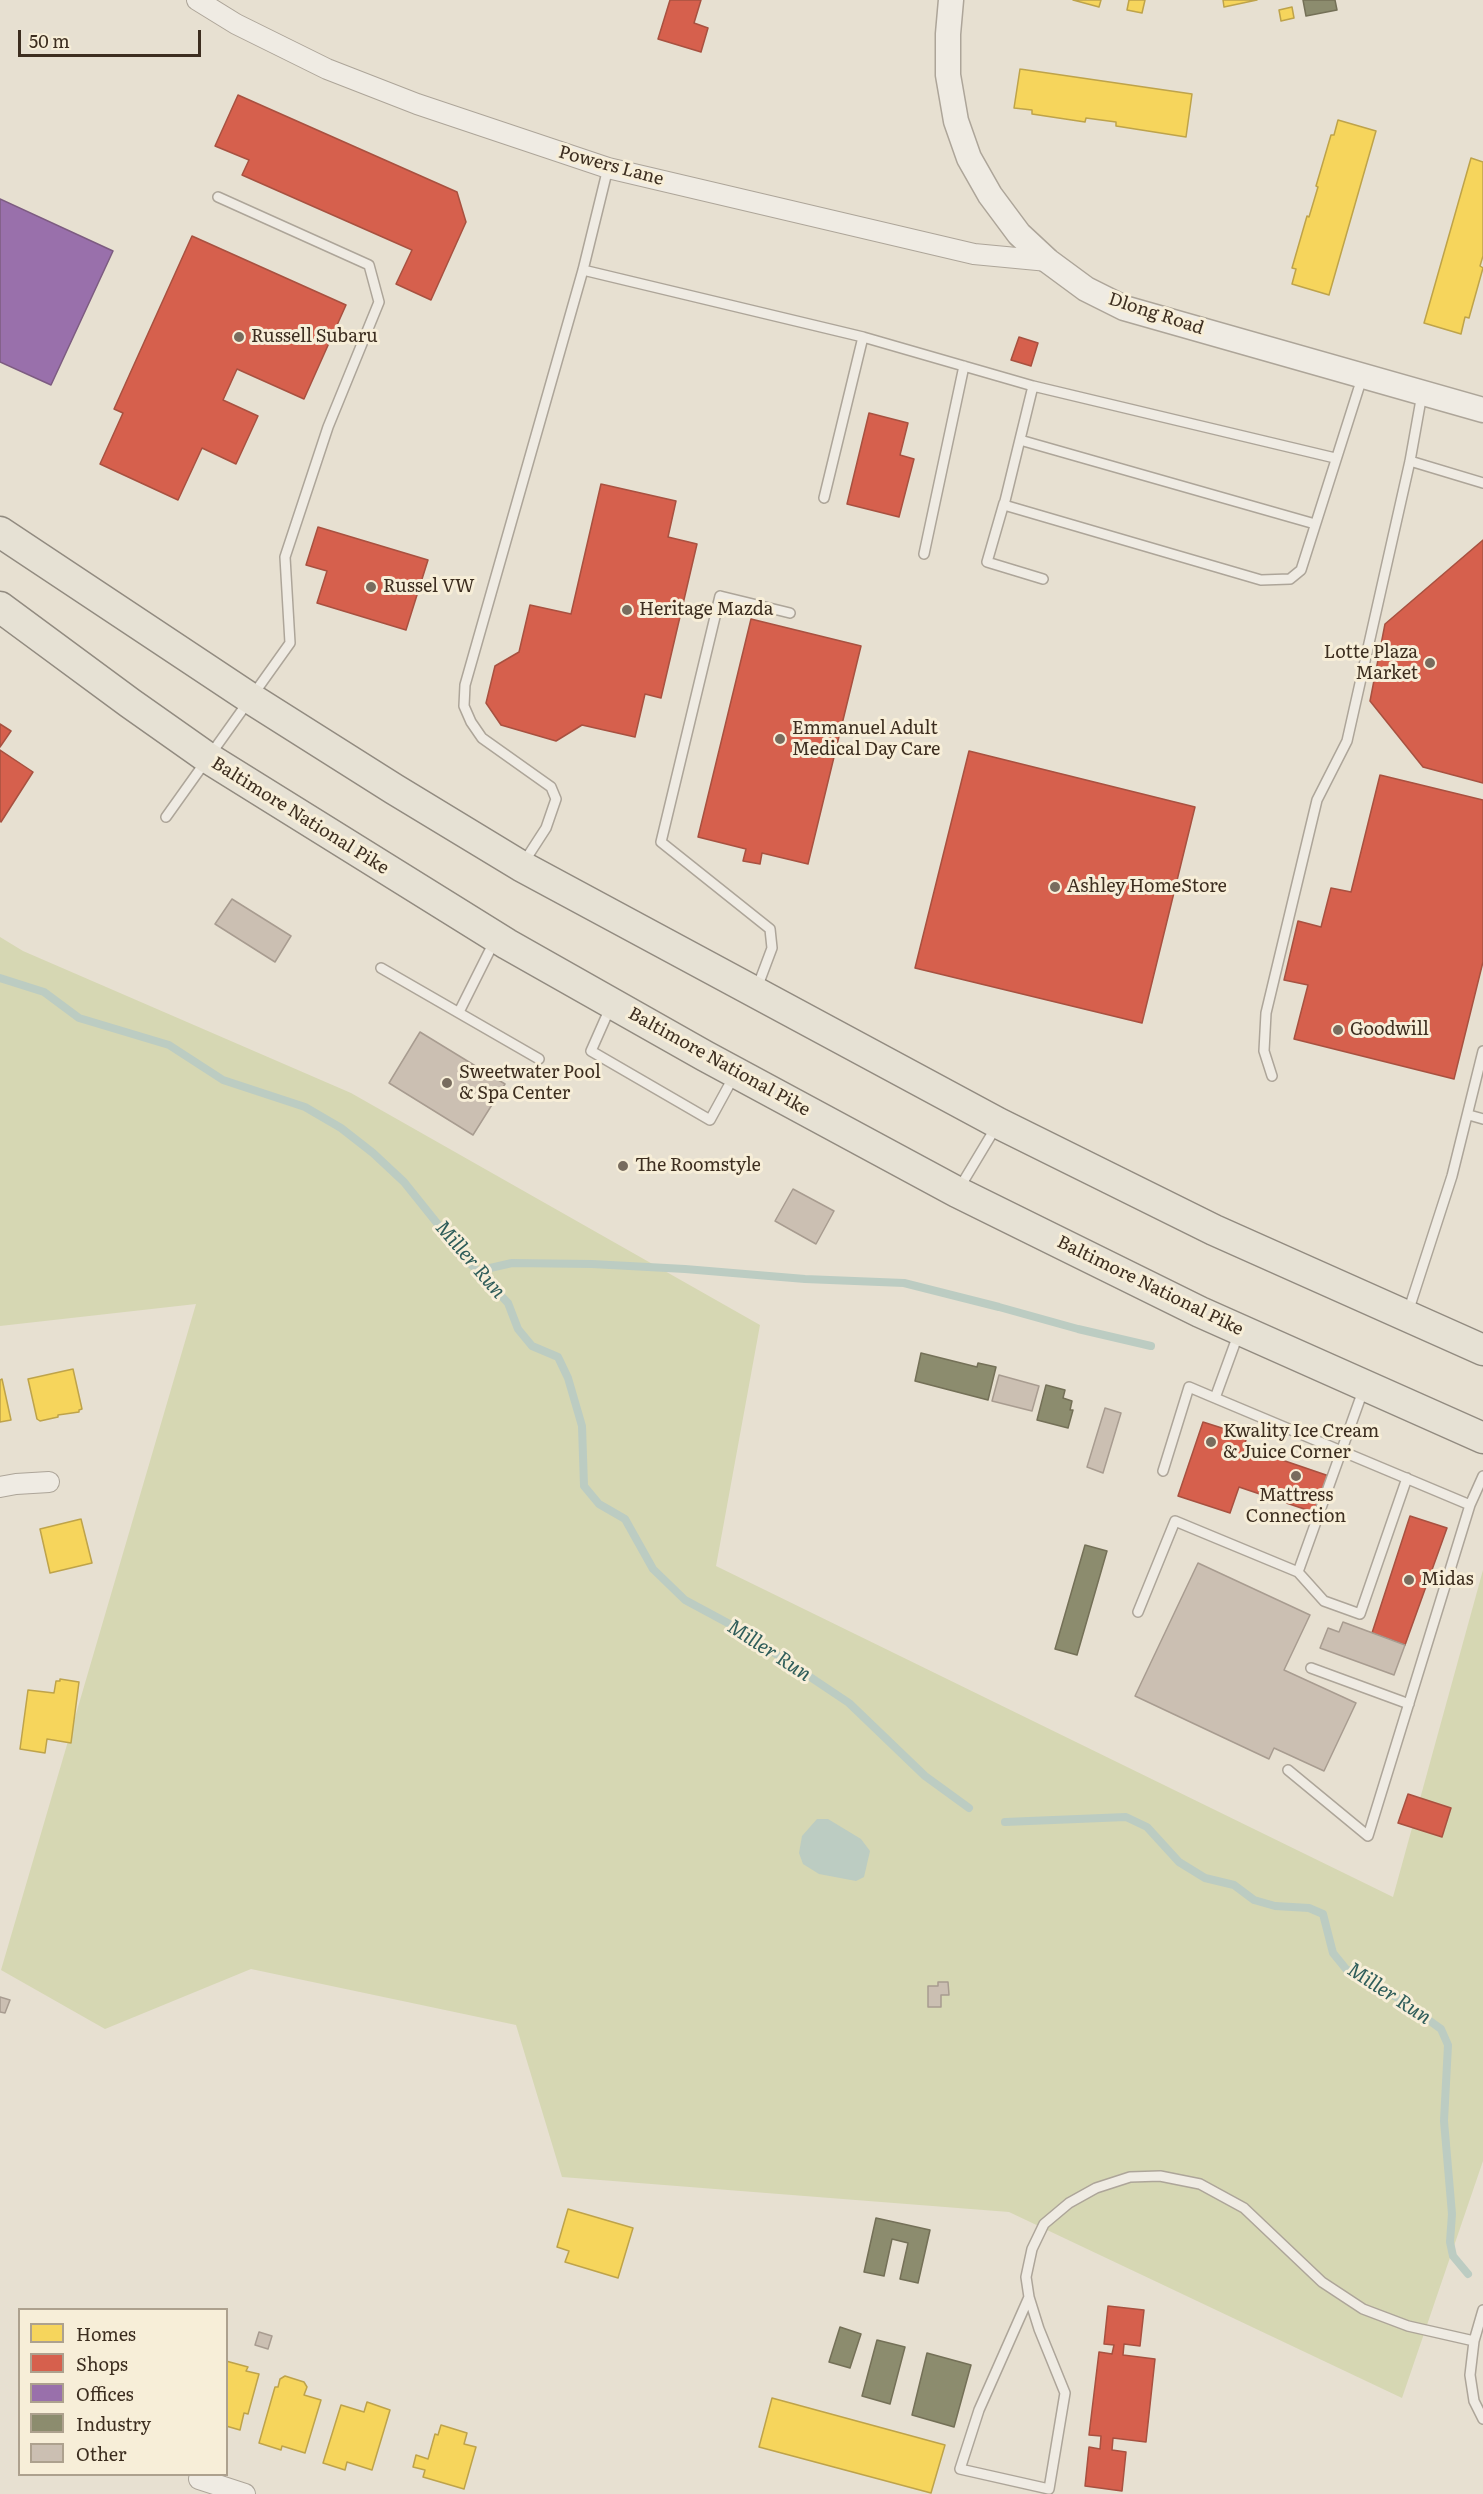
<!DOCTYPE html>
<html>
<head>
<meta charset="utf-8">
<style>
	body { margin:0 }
	#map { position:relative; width:1483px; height:2494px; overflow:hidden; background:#e7e0d1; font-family:Literata,serif }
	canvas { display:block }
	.legend { position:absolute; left:18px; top:2308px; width:210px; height:168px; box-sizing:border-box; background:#f7eed8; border:2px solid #ada18e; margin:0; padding:8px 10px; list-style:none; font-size:18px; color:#3d2e20 }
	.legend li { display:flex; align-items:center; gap:12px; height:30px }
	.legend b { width:30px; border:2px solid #ada18e }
	.scale { position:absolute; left:18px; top:30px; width:183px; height:27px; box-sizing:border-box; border:3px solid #3d2e20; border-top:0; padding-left:8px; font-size:18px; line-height:21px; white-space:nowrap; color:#3d2e20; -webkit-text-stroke:4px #f7eed8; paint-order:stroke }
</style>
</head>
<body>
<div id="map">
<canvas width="1483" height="2494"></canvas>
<ul class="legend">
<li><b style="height:16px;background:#f6d55c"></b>Homes</li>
<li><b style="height:16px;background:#d6604d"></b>Shops</li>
<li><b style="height:16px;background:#9970ab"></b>Offices</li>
<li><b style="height:16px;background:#8c8c6e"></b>Industry</li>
<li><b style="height:16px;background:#cbbfb2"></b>Other</li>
</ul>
<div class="scale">50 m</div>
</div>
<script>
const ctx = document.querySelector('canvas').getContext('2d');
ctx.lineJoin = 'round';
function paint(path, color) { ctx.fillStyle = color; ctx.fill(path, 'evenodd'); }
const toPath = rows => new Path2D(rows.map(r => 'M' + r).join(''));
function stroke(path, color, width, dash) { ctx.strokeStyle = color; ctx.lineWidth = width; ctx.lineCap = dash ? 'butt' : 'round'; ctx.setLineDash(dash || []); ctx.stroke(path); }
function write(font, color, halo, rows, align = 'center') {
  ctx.font = font + ' Literata,serif'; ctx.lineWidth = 6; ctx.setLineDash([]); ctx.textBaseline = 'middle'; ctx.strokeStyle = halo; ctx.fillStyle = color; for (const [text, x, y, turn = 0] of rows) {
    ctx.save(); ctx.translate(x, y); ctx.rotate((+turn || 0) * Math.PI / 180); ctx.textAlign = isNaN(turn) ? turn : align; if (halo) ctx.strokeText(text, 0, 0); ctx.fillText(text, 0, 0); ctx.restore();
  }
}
const green = toPath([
	[0,937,23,951,351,1093,760,1325,716,1566,1393,1897,1483,1570,1483,2161,1402,2398,1009,2212,562,2177,516,2025,251,1969,105,2029,1,1970,196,1304,0,1326]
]);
const water = toPath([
	[817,1819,828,1819,861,1839,870,1851,864,1877,856,1881,819,1874,803,1864,799,1853,802,1836]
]);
const homes = toPath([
	[1073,0,1101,0,1099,7,1073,0],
	[1129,0,1145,0,1142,13,1127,10,1129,0],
	[1223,0,1257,0,1224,7,1223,0],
	[1292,7,1294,18,1281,21,1279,10,1292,7],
	[1020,69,1192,94,1186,137,1116,126,1116,122,1086,118,1085,122,1032,114,1032,110,1014,108,1020,69],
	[1338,120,1376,131,1329,295,1292,284,1296,269,1292,268,1307,216,1309,217,1318,187,1316,186,1331,135,1334,135,1338,120],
	[1471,158,1483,162,1483,256,1480,266,1483,268,1469,318,1465,317,1461,334,1424,323,1471,158],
	[73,1369,82,1409,79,1410,79,1412,58,1415,58,1417,40,1421,37,1419,28,1379,73,1369],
	[2,1379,11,1420,0,1422,0,1380,2,1379],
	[81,1519,92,1563,50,1573,40,1529,81,1519],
	[60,1679,79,1682,71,1743,47,1739,45,1753,20,1749,28,1690,54,1693,56,1681,60,1681,60,1679],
	[568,2209,633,2228,618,2278,565,2262,569,2251,557,2247,568,2209],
	[226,2361,248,2367,246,2371,259,2374,248,2414,244,2413,240,2430,226,2426,226,2361],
	[285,2376,304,2382,307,2387,304,2395,321,2400,305,2453,282,2446,281,2450,259,2443,275,2387,278,2387,280,2379,285,2376],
	[772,2398,945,2445,931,2493,759,2447,772,2398],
	[367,2402,390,2410,372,2470,347,2462,345,2470,323,2463,341,2405,364,2412,367,2402],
	[441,2425,467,2433,464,2444,476,2447,464,2489,423,2477,425,2470,413,2467,416,2455,428,2459,435,2434,438,2435,441,2425]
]);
const shops = toPath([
	[670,0,701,0,694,23,708,28,701,52,658,39,670,0],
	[238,95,457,192,466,222,431,300,396,284,412,250,242,175,249,160,215,146,238,95],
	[192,236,346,305,304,399,237,369,223,400,258,416,236,464,202,448,178,500,100,464,123,413,114,409,192,236],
	[1019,337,1038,343,1031,366,1011,360,1019,337],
	[869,413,908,423,900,455,914,459,899,517,847,504,869,413],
	[601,484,676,501,668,537,697,544,661,698,645,694,635,737,582,725,556,741,501,725,486,703,495,666,519,652,530,605,571,614,601,484],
	[318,527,428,560,406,630,317,603,327,571,306,565,318,527],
	[1483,540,1483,783,1423,767,1370,701,1385,624,1483,540],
	[751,619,861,646,808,864,762,853,760,864,743,861,746,849,698,837,751,619],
	[0,724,11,731,0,747,0,724],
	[0,750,33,772,1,822,0,821,0,750],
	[969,751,1195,807,1142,1023,915,968,969,751],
	[1380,775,1483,800,1483,962,1454,1079,1294,1039,1308,985,1284,980,1298,921,1321,927,1331,888,1351,892,1380,775],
	[1203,1422,1247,1436,1244,1447,1329,1476,1316,1513,1239,1487,1230,1513,1178,1496,1203,1422],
	[1410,1516,1447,1528,1405,1645,1372,1633,1410,1516],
	[1408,1794,1451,1808,1442,1837,1398,1823,1408,1794],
	[1108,2306,1144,2310,1140,2346,1124,2344,1123,2355,1155,2359,1146,2442,1113,2438,1112,2450,1126,2452,1122,2491,1085,2486,1089,2447,1100,2449,1101,2436,1089,2435,1099,2352,1112,2354,1114,2345,1104,2344,1108,2306]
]);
const offices = toPath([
	[0,199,113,251,51,385,0,362,0,199]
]);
const industry = toPath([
	[1303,0,1335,0,1337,10,1306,16,1303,0],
	[921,1353,977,1367,978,1363,996,1367,988,1400,915,1381,921,1353],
	[1046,1385,1065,1390,1063,1398,1072,1401,1070,1410,1073,1410,1068,1428,1037,1420,1046,1385],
	[1085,1545,1107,1551,1077,1655,1055,1649,1085,1545],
	[876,2218,930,2230,918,2283,900,2279,908,2243,892,2239,884,2276,864,2272,876,2218],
	[840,2327,861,2334,850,2368,829,2362,840,2327],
	[877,2340,905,2347,890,2404,862,2396,877,2340],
	[927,2353,971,2365,954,2427,912,2415,927,2353]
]);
const stream = toPath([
	[0,978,44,992,79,1018,169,1045,223,1080,305,1107,341,1128,373,1153,404,1182,465,1258,508,1303,518,1329,532,1346,558,1357,568,1378,582,1426,584,1486,599,1504,625,1519,653,1569,685,1600,737,1628,849,1703,925,1776,969,1808],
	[477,1271,512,1263,592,1264,685,1269,805,1279,904,1283,999,1307,1078,1329,1151,1346],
	[1005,1822,1126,1817,1147,1827,1179,1862,1205,1878,1234,1885,1254,1900,1275,1906,1309,1908,1323,1914,1333,1953,1346,1969,1398,1998,1441,2029,1448,2045,1444,2121,1452,2214,1450,2242,1453,2256,1468,2274]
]);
const building = toPath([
	[232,899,291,936,275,962,215,924,232,899],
	[420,1032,505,1084,473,1135,389,1083,420,1032],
	[793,1189,834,1211,816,1244,775,1221,793,1189],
	[999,1375,1039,1386,1032,1411,992,1401,999,1375],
	[1105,1408,1121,1413,1103,1473,1087,1467,1105,1408],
	[1198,1563,1310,1615,1284,1670,1356,1703,1324,1771,1274,1748,1269,1759,1135,1696,1198,1563],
	[1343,1622,1405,1645,1394,1675,1320,1648,1328,1628,1339,1632,1343,1622],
	[938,1982,948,1982,949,1995,941,1995,941,2007,928,2007,928,1986,938,1986,938,1982],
	[0,1997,10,2000,5,2013,0,2012,0,1997],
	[259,2332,272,2336,268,2349,255,2345,259,2332]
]);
const service = toPath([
	[583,270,863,337,824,498],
	[863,337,1033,386],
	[1020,440,1315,524],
	[1335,458,1033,386,1004,505,1261,580,1290,579,1301,570,1362,378],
	[1410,461,1483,483],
	[1004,503,987,562,1043,579],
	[924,554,964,366],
	[166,817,290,643,285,557,328,427,379,302,369,265,218,197],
	[524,862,546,828,556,799,551,787,482,738,471,722,464,706,465,685,583,270,608,168],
	[381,968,539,1059],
	[757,988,772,948,770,929,661,842,720,596,790,613],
	[610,1008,591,1051,710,1120,734,1076],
	[459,1012,495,940],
	[1272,1076,1264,1051,1266,1013,1317,800,1347,741,1410,461,1422,394],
	[1469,1115,1483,1119],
	[960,1187,996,1127],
	[1408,1312,1452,1176,1483,1051],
	[1238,1335,1215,1398,1470,1505,1483,1476],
	[1163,1471,1189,1387,1215,1398],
	[1298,1572,1364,1388],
	[1138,1612,1175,1521,1298,1572,1324,1601,1360,1614,1407,1478],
	[1311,1668,1409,1704],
	[1288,1770,1368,1836,1470,1505],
	[1029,2297,1026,2277,1032,2249,1044,2224,1069,2203,1096,2188,1130,2177,1160,2176,1200,2184,1244,2208,1322,2282,1363,2309,1408,2326,1474,2341],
	[1029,2297,1039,2329,1065,2393,1049,2489,960,2469,979,2410,1029,2297],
	[1483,2310,1474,2341,1470,2375,1474,2401,1483,2419]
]);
const minor = toPath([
	[197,0,236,24,327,69,417,104,608,168,974,254,1048,261],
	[0,1487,16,1484,49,1482],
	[199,2479,245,2494]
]);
const tertiary = toPath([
	[951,0,948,34,948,75,956,121,969,158,990,195,1019,234,1048,261,1086,289,1124,308,1483,410]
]);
const primary = toPath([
	[0,532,250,698,394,789,521,866,998,1123,1214,1230,1483,1350],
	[0,607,130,703,208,758,507,944,705,1056,957,1192,1200,1312,1483,1438]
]);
const markers = [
	[239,337,6,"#786c5e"],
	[371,587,6,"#786c5e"],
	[627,610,6,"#786c5e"],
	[1430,663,6,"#786c5e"],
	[780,739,6,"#786c5e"],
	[1055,887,6,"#786c5e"],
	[1338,1030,6,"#786c5e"],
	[447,1083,6,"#786c5e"],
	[623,1166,6,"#786c5e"],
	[1211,1442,6,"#786c5e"],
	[1296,1476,6,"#786c5e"],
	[1409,1580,6,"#786c5e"]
];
const streetNames = [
	["Powers Lane",611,166,15],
	["Dlong Road",1156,314,18],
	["Baltimore National Pike",300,816,32],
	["Baltimore National Pike",719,1062,29],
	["Baltimore National Pike",1150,1286,26]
];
const poiNames = [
	["Russell Subaru",251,337],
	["Russel VW",383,587],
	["Heritage Mazda",639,610],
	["Lotte Plaza",1418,653,"right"],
	["Market",1418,674,"right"],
	["Emmanuel Adult",792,729],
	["Medical Day Care",792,750],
	["Ashley HomeStore",1067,887],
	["Goodwill",1350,1030],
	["Sweetwater Pool",459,1073],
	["& Spa Center",459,1094],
	["The Roomstyle",635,1166],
	["Kwality Ice Cream",1223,1432],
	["& Juice Corner",1223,1453],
	["Mattress",1296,1496,"center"],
	["Connection",1296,1517,"center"],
	["Midas",1421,1580]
];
const waterNames = [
	["Miller Run",470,1260,49],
	["Miller Run",769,1651,33],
	["Miller Run",1389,1994,33]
];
paint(green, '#d6d7b3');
paint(water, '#bcccc2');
paint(homes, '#f6d55c');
stroke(homes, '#bea34a', 1.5);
paint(shops, '#d6604d');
stroke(shops, '#a85140', 1.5);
paint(offices, '#9970ab');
stroke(offices, '#7d5c81', 1.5);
paint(industry, '#8c8c6e');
stroke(industry, '#747057', 1.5);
stroke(stream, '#bcccc2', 8);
paint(building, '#cbbfb2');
stroke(building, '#a89c90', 1.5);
stroke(service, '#ada599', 12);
stroke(minor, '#ada599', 22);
stroke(tertiary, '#ada599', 27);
stroke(primary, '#928b80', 33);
stroke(service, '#efebe3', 9);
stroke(minor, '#efebe3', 20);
stroke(tertiary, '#efebe3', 24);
stroke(primary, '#e6e1d4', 30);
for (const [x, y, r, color] of markers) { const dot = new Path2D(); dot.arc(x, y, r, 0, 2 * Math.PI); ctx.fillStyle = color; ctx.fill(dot); stroke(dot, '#f7eed8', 2); }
write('18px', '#3d2e20', '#f7eed8', streetNames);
write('18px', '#3d2e20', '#f7eed8', poiNames, 'left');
write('italic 20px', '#2f5d5a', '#f7eed8', waterNames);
</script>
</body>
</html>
